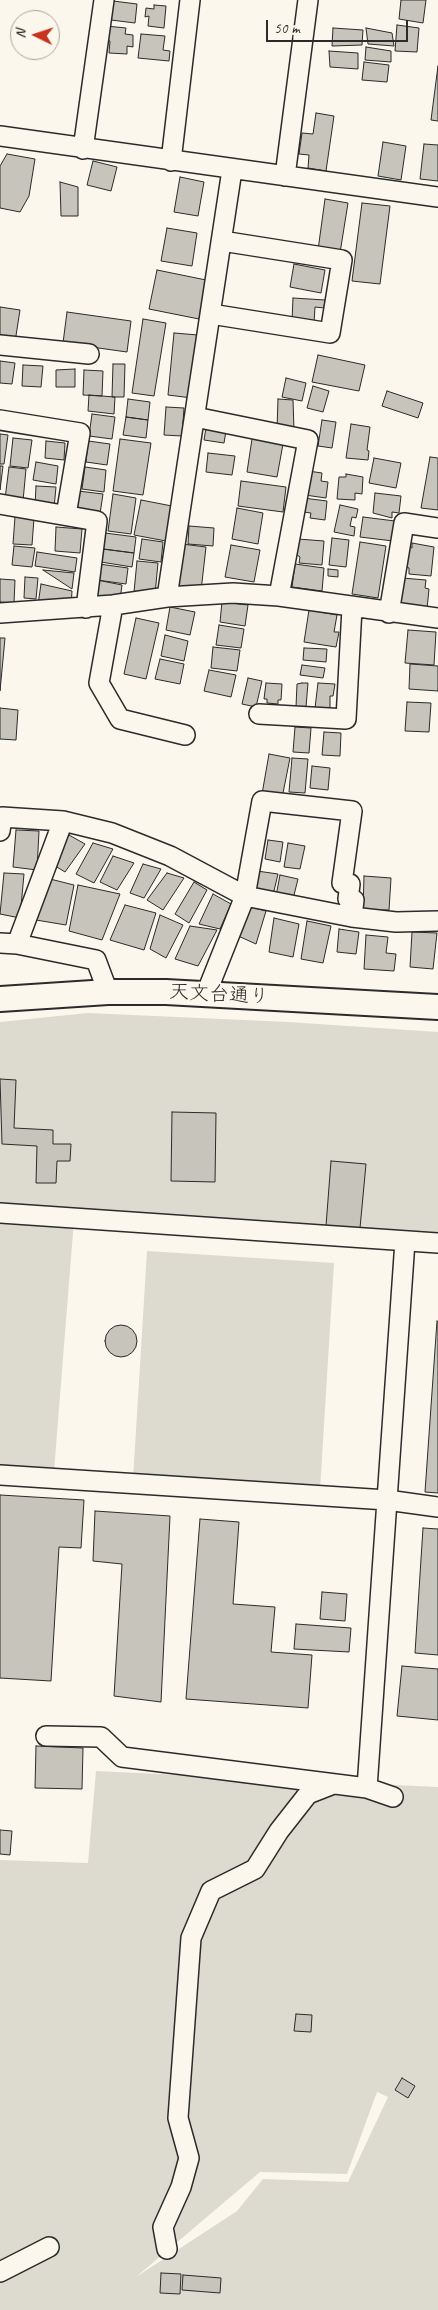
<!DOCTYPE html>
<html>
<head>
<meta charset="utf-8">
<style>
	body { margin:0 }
	#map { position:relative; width:438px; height:2310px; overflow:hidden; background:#fbf7ec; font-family:Caveat,sans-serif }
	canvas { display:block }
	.north { position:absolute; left:10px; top:10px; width:50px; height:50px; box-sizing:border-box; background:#fbf7ec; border:1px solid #a8a59f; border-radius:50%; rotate:274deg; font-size:14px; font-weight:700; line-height:20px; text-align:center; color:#2b2b2b }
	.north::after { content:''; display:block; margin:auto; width:18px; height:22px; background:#c8321e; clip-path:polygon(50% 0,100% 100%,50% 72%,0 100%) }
	.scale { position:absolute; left:266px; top:20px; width:142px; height:22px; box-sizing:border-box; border:2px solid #2b2b2b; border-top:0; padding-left:6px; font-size:15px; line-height:18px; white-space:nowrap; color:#2b2b2b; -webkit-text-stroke:4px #fbf7ec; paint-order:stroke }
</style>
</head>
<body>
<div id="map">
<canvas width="438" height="2310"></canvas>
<div class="north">N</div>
<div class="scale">50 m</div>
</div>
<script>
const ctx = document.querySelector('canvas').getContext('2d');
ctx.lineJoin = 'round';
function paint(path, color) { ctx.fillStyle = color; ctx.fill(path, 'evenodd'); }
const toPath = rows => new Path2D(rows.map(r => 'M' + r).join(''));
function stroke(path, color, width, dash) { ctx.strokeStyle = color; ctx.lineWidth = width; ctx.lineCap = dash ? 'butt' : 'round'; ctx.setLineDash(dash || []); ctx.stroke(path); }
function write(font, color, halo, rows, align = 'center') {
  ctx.font = font + ' Caveat,"Klee One",sans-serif'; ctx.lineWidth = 4; ctx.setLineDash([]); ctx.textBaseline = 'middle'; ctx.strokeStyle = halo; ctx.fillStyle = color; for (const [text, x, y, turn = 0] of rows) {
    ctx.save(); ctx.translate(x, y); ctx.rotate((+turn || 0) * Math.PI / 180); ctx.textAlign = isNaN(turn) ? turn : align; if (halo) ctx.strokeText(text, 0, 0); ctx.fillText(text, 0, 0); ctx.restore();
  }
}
const green = toPath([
	[88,1013,288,1022,438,1032,438,1244,74,1220,54,1471,0,1466,0,1022],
	[147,1251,334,1263,320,1490,133,1479],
	[96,1771,438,1787,438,2310,0,2310,0,1860,88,1863],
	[377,2092,388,2097,348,2182,263,2179,237,2211,136,2277,260,2172,347,2174]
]);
const building = toPath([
	[401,0,426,0,423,23,399,19,401,0],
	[113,1,137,4,135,23,111,20,113,1],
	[154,5,166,6,164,28,148,26,149,16,145,17,146,8,154,9,154,5],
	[397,25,419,28,417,52,395,51,397,25],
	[106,26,126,28,125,34,133,35,133,47,127,46,127,54,109,53,110,41,105,40,106,26],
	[333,28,363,30,362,45,332,46,333,28],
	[366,28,392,33,394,46,368,44,366,28],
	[141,34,165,36,163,50,170,51,169,61,138,58,141,34],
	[366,47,391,51,391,62,365,60,366,47],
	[329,51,358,53,358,69,330,67,329,51],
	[364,62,389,65,387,82,362,80,364,62],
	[438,66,438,121,431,120,438,66],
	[316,113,334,116,326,171,308,168,309,155,299,154,302,133,313,134,316,113],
	[383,142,406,146,401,180,378,176,383,142],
	[424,144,438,145,438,181,420,179,424,144],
	[7,154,35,159,29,196,20,212,0,208,0,166,7,154],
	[93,161,117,167,111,191,87,185,93,161],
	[180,177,204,182,198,216,174,212,180,177],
	[60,182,78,187,78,216,61,216,60,182],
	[325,199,348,203,340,253,318,250,325,199],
	[362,203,390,206,380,284,352,281,362,203],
	[167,228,197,233,192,266,161,261,167,228],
	[294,264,325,270,321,293,290,287,294,264],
	[157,270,206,280,199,319,149,309,157,270],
	[293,298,325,300,324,308,315,307,314,323,292,321,293,298],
	[0,307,20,310,15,342,0,340,0,307],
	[67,312,131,321,127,352,63,343,67,312],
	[143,319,166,323,154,396,132,393,143,319],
	[174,333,198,335,192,398,168,395,174,333],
	[318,355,365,365,359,391,312,382,318,355],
	[0,361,15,363,12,384,0,383,0,361],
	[113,364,125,364,124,397,112,397,113,364],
	[23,365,43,366,41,387,22,386,23,365],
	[75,369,75,387,56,387,56,370,75,369],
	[84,370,103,371,102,396,83,395,84,370],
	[286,378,306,383,302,401,282,397,286,378],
	[313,386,329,391,323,412,307,408,313,386],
	[387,391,423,403,418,418,382,406,387,391],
	[89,395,115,397,114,414,88,411,89,395],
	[128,399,150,402,148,420,126,417,128,399],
	[278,399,293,400,294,430,277,429,278,399],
	[166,407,184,408,182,436,164,435,166,407],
	[92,414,115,417,112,439,89,436,92,414],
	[126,417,148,420,146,438,123,435,126,417],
	[322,420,336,422,332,448,318,446,322,420],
	[351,424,370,427,367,450,369,451,368,460,346,458,351,424],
	[206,428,226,431,224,443,204,440,206,428],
	[0,434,8,435,4,464,0,464,0,434],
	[13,438,32,440,28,468,10,466,13,438],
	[120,439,151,443,143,495,113,491,120,439],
	[252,439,283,444,277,477,247,472,252,439],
	[46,441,65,443,64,460,45,458,46,441],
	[88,441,110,444,107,465,86,462,88,441],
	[208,453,235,456,232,475,206,472,208,453],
	[430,457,438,458,438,510,421,508,430,457],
	[374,458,401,463,396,488,369,483,374,458],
	[36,462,58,466,56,484,33,480,36,462],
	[0,466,3,466,0,490,0,466],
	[9,467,26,469,23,501,5,499,9,467],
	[85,467,106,470,104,492,82,489,85,467],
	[308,471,322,473,321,481,328,482,326,498,305,495,308,471],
	[346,474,363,477,362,494,355,493,355,500,337,499,339,477,346,477,346,474],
	[241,481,286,487,283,512,238,506,241,481],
	[36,486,56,487,54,508,35,507,36,486],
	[78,491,103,494,100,514,75,511,78,491],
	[375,493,401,496,399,513,392,512,392,518,373,513,375,493],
	[113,494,136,498,131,534,108,531,113,494],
	[303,498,327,501,325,520,310,518,311,513,304,512,303,498],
	[141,500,172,506,166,541,134,535,141,500],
	[340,505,358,509,356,518,352,517,350,526,355,527,354,536,334,532,340,505],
	[237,508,263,513,258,544,232,539,237,508],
	[15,517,34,518,32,545,13,544,15,517],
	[363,517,395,521,393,541,360,537,363,517],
	[189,526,214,528,213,546,188,544,189,526],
	[56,527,82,529,80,553,55,551,56,527],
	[105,533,136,537,134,553,103,549,105,533],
	[332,538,349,540,346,567,329,565,332,538],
	[142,539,163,542,161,562,139,559,142,539],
	[298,539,324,541,322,565,299,563,300,557,297,555,298,539],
	[360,542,386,546,378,598,352,594,360,542],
	[412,543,434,547,431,576,409,574,409,568,407,567,409,547,412,548,412,543],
	[182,544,206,547,201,591,177,588,182,544],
	[231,545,260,550,254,582,225,577,231,545],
	[14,546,35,548,32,567,12,565,14,546],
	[103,549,134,553,132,567,101,562,103,549],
	[37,552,77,558,75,572,35,566,37,552],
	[137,561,158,563,155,594,134,592,137,561],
	[99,564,128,568,126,584,97,580,99,564],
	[295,564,324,568,322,591,292,587,295,564],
	[328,569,338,570,338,577,328,576,328,569],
	[43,570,74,573,72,589,43,570],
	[25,577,38,578,36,599,24,598,25,577],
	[402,578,426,580,425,588,429,589,427,609,399,607,402,578],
	[0,579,15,580,14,603,0,602,0,579],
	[97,580,122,585,120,600,94,595,97,580],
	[41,584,72,591,71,607,38,605,41,584],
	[222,602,248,605,245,626,220,622,222,602],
	[170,607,195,612,190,635,166,630,170,607],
	[309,610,337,615,334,632,339,632,336,647,304,642,309,610],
	[136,618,159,623,146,679,124,674,136,618],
	[219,625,244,629,241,648,216,645,219,625],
	[408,630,436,632,434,665,405,663,408,630],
	[165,635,188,641,184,661,161,656,165,635],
	[0,638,5,638,0,691,0,638],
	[213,647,240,650,237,671,211,668,213,647],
	[304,648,327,649,326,662,303,660,304,648],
	[160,659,184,664,180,684,155,679,160,659],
	[410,664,438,666,438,691,409,689,410,664],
	[302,665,325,668,323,678,300,675,302,665],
	[209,670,236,675,231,697,204,691,209,670],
	[248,678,262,681,256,707,242,704,248,678],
	[266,683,282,684,281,700,278,700,278,704,267,703,267,699,264,699,266,683],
	[302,683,308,683,306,707,296,707,297,684,302,683],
	[318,683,335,684,333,696,330,696,330,710,315,708,318,683],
	[407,702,431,703,429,732,405,731,407,702],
	[0,708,18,710,16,740,0,739,0,708],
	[295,727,311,728,309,753,293,752,295,727],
	[324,732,341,733,340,756,322,755,324,732],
	[269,754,290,758,282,798,262,794,269,754],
	[292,758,308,759,305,793,289,792,292,758],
	[312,766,330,768,328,790,310,788,312,766],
	[16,830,39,831,37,870,13,867,16,830],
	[69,835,85,844,65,872,52,864,69,835],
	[268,840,283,842,280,862,265,859,268,840],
	[93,843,113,849,94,883,76,874,93,843],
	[288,843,305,846,300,869,284,867,288,843],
	[113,856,134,863,117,890,100,882,113,856],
	[143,864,161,869,144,898,130,893,143,864],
	[257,871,278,874,273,895,253,891,257,871],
	[4,873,24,874,20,918,0,914,4,873],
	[167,873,184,878,163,910,147,900,167,873],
	[280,875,298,879,293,899,276,896,280,875],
	[364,876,391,878,389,910,363,910,364,876],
	[50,879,74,885,66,925,36,920,50,879],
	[194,882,207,890,189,923,175,914,194,882],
	[78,885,120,894,102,940,69,931,78,885],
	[213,894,231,904,220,929,199,924,213,894],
	[125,905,156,913,144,950,110,940,125,905],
	[248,906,266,911,256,944,236,935,248,906],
	[160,915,183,925,166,958,150,949,160,915],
	[274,918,299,924,293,957,269,952,274,918],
	[307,921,331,926,323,963,301,959,307,921],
	[190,926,217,930,198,966,175,959,190,926],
	[339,929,359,932,356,954,337,952,339,929],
	[412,932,437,933,433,969,410,967,412,932],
	[366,935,388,937,386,953,396,954,394,971,364,969,366,935],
	[0,1079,16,1080,14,1128,53,1130,53,1144,71,1144,70,1161,57,1161,56,1183,36,1183,37,1146,2,1144,0,1079],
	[172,1112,216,1113,215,1182,171,1181,172,1112],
	[331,1161,366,1164,360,1228,326,1226,331,1161],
	[437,1321,438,1322,438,1493,425,1492,437,1321],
	'105 1341a16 16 0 1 1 32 0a16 16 0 1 1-32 0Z',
	[0,1495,84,1500,81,1548,59,1547,51,1681,0,1678,0,1495],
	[95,1511,170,1516,161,1702,114,1696,122,1564,93,1561,95,1511],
	[200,1519,239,1522,233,1604,275,1607,271,1652,312,1655,308,1708,186,1699,200,1519],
	[423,1528,438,1529,438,1655,415,1653,423,1528],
	[322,1592,347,1594,345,1621,320,1619,322,1592],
	[296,1624,351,1628,349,1652,294,1649,296,1624],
	[402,1666,438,1669,438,1720,397,1716,402,1666],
	[36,1746,83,1748,82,1789,35,1788,36,1746],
	[0,1830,12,1831,10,1855,0,1854,0,1830],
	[296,2014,312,2015,311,2032,294,2031,296,2014],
	[402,2078,415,2086,408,2098,395,2090,402,2078],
	[161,2273,181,2274,180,2294,160,2293,161,2273],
	[183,2275,221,2278,220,2293,182,2290,183,2275]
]);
const minor = toPath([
	[0,136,438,197],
	[83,149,104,0],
	[171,161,190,0],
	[285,176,308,0],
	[211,314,330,333,342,260,222,241],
	[0,345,89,354],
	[195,417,308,440,279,596],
	[0,420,80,433,66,515],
	[0,504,97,521,86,608],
	[167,597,232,170],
	[113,605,99,683,120,719,185,735],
	[0,613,113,605,167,597,233,593,279,596,438,618],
	[389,613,404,523,438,528],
	[259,714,346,719,352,608],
	[0,831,2,817,63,821,112,833,170,856,245,896,352,917,396,922,438,921],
	[0,943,17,944,96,960,108,992],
	[17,944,63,821],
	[206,994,245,896,262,801,352,811,342,883,350,884,348,899,354,900,352,917],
	[0,1213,438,1243],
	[0,1475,387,1500,438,1507],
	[46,1736,101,1737,122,1757,367,1788],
	[393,1797,367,1788,405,1241],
	[167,2249,163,2227,181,2187,189,2158,178,2118,191,1938,211,1891,255,1869,279,1831,308,1794,331,1785],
	[0,2272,49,2247]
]);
const major = toPath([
	[0,999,108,992,166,992,438,1007]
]);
const streetNames = [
	["天文台通り",219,995,3]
];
paint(green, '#dddad0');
paint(building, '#c7c4bc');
stroke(building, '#2b2b2b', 1);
stroke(minor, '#2b2b2b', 22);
stroke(major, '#2b2b2b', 28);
stroke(minor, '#fbf7ec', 19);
stroke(major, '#fbf7ec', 24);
write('20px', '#2b2b2b', '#fbf7ec', streetNames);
</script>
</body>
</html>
